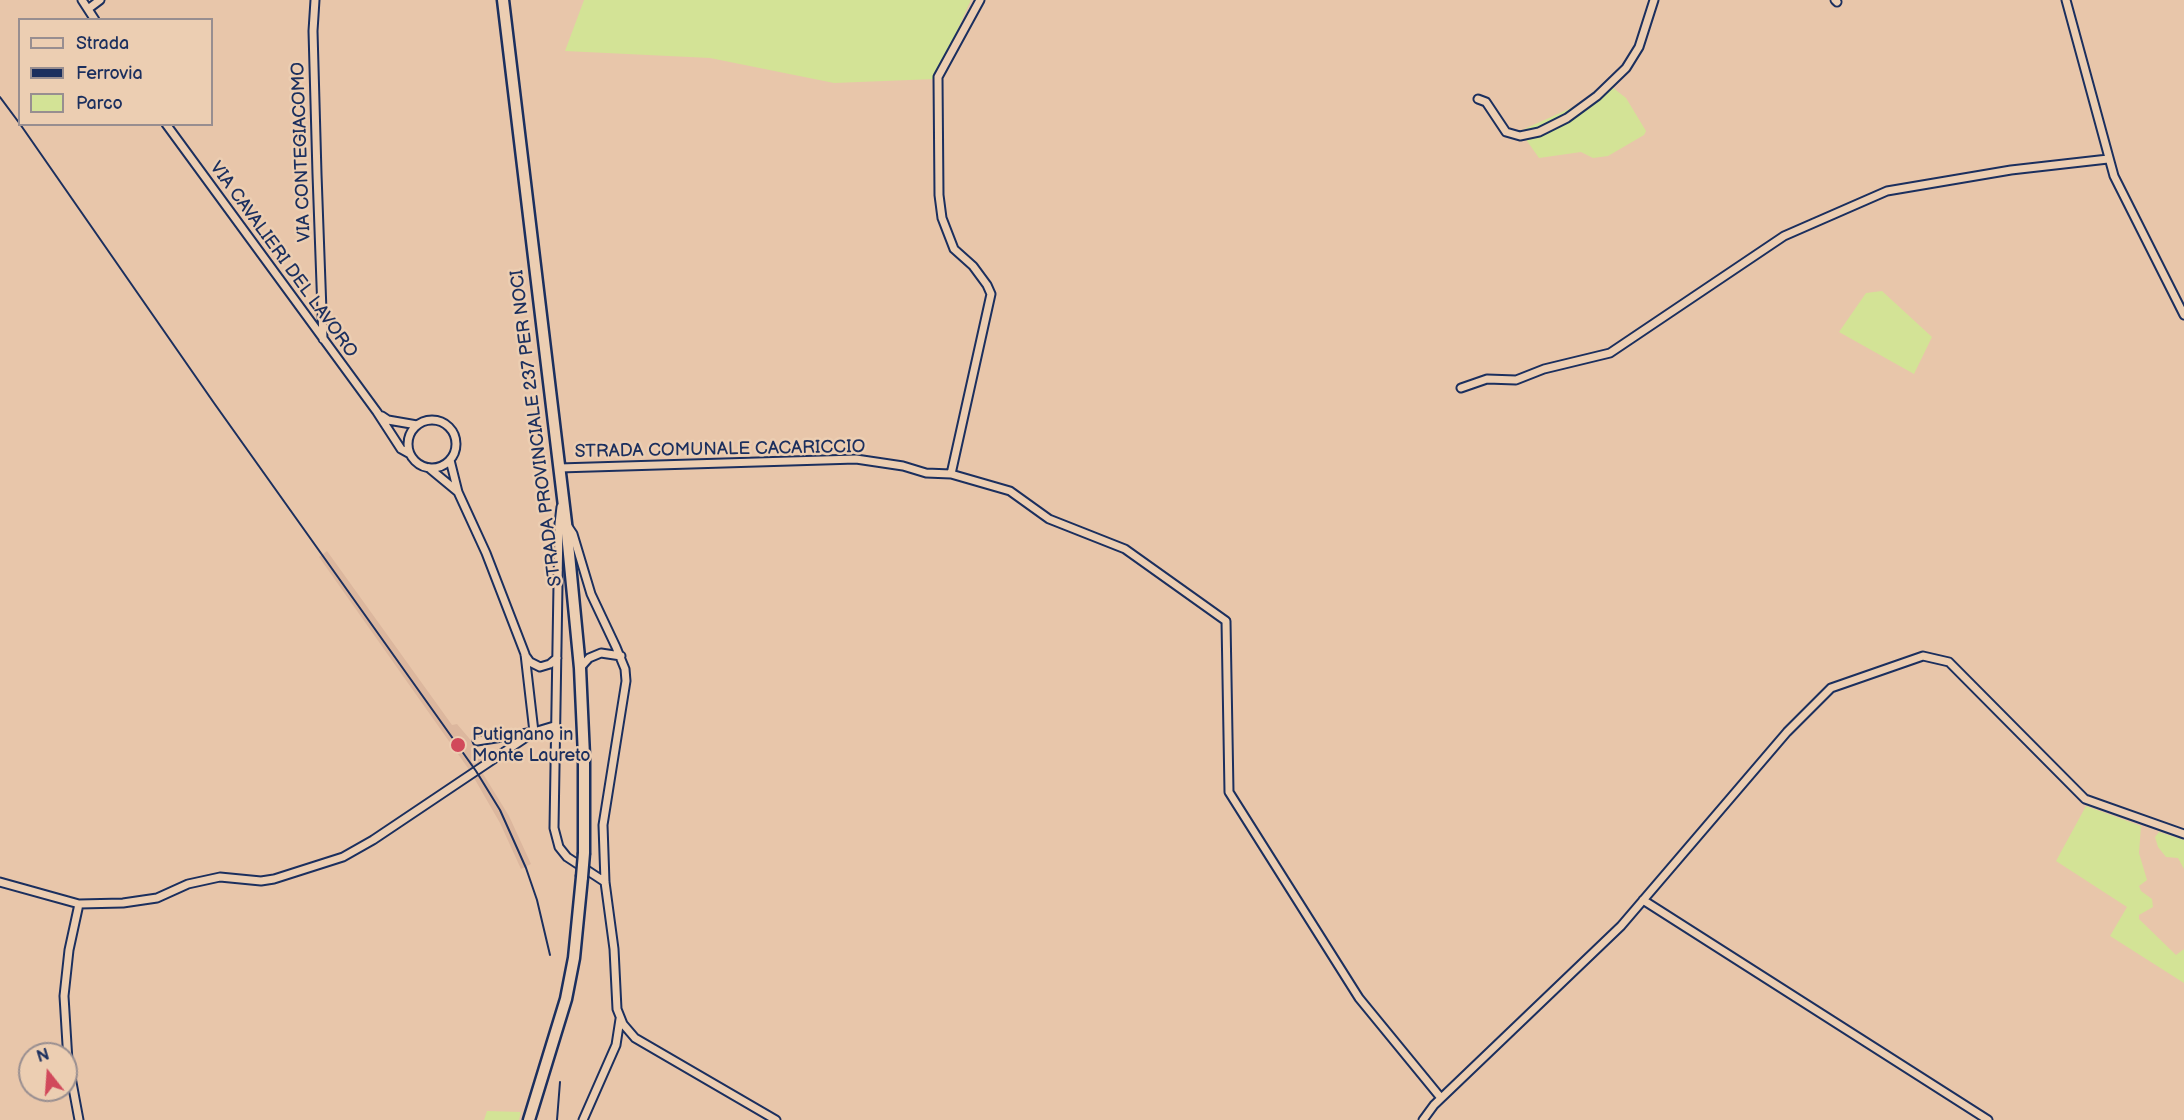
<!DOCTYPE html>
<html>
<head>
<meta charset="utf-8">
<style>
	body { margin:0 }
	#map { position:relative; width:2184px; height:1120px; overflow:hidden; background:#e8c6aa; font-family:"Balsamiq Sans",sans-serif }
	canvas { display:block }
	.legend { position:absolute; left:18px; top:18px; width:195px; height:108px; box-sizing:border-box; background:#ecceb2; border:2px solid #988e90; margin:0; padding:8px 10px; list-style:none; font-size:18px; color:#1b2f5e }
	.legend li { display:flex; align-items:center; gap:12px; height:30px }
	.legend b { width:30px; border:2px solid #988e90 }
	.north { position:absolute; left:18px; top:1042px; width:60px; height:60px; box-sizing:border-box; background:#ecceb2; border:2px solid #988e90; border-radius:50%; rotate:343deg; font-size:16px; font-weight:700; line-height:24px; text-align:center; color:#1b2f5e }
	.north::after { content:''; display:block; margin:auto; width:21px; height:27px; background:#d1495b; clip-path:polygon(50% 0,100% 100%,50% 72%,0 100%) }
</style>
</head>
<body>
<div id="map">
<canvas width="2184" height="1120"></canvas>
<ul class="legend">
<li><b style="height:8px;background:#ecceb2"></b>Strada</li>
<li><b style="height:8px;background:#1b2f5e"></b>Ferrovia</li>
<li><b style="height:16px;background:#d3e396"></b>Parco</li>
</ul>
<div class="north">N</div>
</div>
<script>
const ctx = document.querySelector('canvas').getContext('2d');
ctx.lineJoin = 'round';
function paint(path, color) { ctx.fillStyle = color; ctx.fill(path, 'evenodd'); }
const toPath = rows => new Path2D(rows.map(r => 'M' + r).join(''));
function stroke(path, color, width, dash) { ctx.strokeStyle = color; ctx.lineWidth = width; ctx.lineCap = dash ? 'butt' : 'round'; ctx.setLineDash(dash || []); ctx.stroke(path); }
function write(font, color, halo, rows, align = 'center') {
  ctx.font = font + ' "Balsamiq Sans",sans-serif'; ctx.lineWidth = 5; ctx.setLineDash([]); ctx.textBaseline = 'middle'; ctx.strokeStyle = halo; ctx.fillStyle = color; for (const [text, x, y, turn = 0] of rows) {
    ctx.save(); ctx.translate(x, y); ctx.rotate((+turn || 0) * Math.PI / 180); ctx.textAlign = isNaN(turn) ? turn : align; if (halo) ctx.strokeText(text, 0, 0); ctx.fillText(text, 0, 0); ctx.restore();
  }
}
const built = toPath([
	[327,551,452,725,457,724,480,751,483,759,477,764,509,816,531,864,521,869,500,823,470,771,319,557]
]);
const green = toPath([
	[584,0,971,0,935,79,834,83,710,58,565,51],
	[1607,83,1626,98,1646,131,1644,135,1608,156,1593,158,1581,152,1539,158,1520,131,1580,104],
	[1882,291,1932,337,1914,374,1839,332,1866,293],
	[2086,806,2141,826,2139,853,2147,880,2139,886,2141,891,2152,899,2153,907,2139,915,2139,919,2176,955,2184,949,2184,983,2110,936,2127,907,2056,861],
	[2159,832,2184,840,2184,869,2178,858,2166,857,2158,847,2155,837],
	[487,1111,521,1112,519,1120,484,1120]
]);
const minor = toPath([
	[82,0,95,20],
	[315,0,313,31,317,174,323,339],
	[1835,0,1837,2],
	[2066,0,2114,176,2184,315],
	[88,9,100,0],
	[1478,99,1486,102,1506,132,1520,136,1539,132,1567,118,1597,96,1626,68,1639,47,1654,0],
	[166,124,377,412,401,449,410,454],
	[1461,388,1487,379,1516,380,1544,369,1610,353,1784,236,1887,191,2011,170,2108,159],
	[382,416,388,420,417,425],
	'408 444a24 24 0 1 1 48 0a24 24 0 1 1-48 0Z',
	[450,460,458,492,486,553,525,654,534,732,477,741],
	[429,468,458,492],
	[559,468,856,459,903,466,926,473,951,474,1010,491,1049,519,1125,549,1226,621,1229,792,1359,998,1441,1098],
	[951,474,991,294,987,285,973,266,954,249,942,218,939,195,938,77,980,0],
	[561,507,559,524,554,828,559,847,567,857,605,882],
	[567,525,573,534,591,594,616,647,625,669,626,681,603,825,605,882,614,949,617,1009,623,1024,635,1038,776,1120],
	[525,655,530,662,540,667,550,664,557,658],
	[580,668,589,658,601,653,621,656],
	[0,882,79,904,123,903,157,898,188,884,220,877,261,881,274,879,343,857,373,840,534,732,554,726],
	[1643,900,1988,1120],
	[79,904,69,950,64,996,68,1061,79,1120],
	[583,1120,616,1045,620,1019],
	[1423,1120,1434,1105,1621,926,1787,732,1831,688,1923,656,1949,662,2085,799,2184,834]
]);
const secondary = toPath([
	[503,0,566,523,580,668,584,756,584,853],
	[529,1120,566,999,574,958,582,877]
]);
const rail = toPath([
	[0,97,20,124],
	[20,124,214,403,476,771,500,810,526,868,537,900,550,955],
	[557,1120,560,1082]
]);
const secondaryBridge = toPath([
	[582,877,584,853]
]);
const markers = [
	[458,745,8,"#d1495b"]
];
const streetNames = [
	["VIA CONTEGIACOMO",302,152,-92],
	["VIA CAVALIERI DEL LAVORO",283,260,54],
	["STRADA PROVINCIALE 237 PER NOCI",537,428,-97],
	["STRADA COMUNALE CACARICCIO",720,450,-1]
];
const poiNames = [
	["Putignano in",472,735],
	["Monte Laureto",472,756]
];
paint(built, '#dcb79e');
paint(green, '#d3e396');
stroke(minor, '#1b2f5e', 11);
stroke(secondary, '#1b2f5e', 15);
stroke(minor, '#ecceb2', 7);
stroke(secondary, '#ecceb2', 10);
stroke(rail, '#1b2f5e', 2);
stroke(secondaryBridge, '#1b2f5e', 15, []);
stroke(secondaryBridge, '#ecceb2', 10);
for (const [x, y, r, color] of markers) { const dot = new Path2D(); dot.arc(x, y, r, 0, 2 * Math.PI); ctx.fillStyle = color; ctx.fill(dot); stroke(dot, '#ecceb2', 2); }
write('18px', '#1b2f5e', '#ecceb2', streetNames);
write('18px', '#1b2f5e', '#ecceb2', poiNames, 'left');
</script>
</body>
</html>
